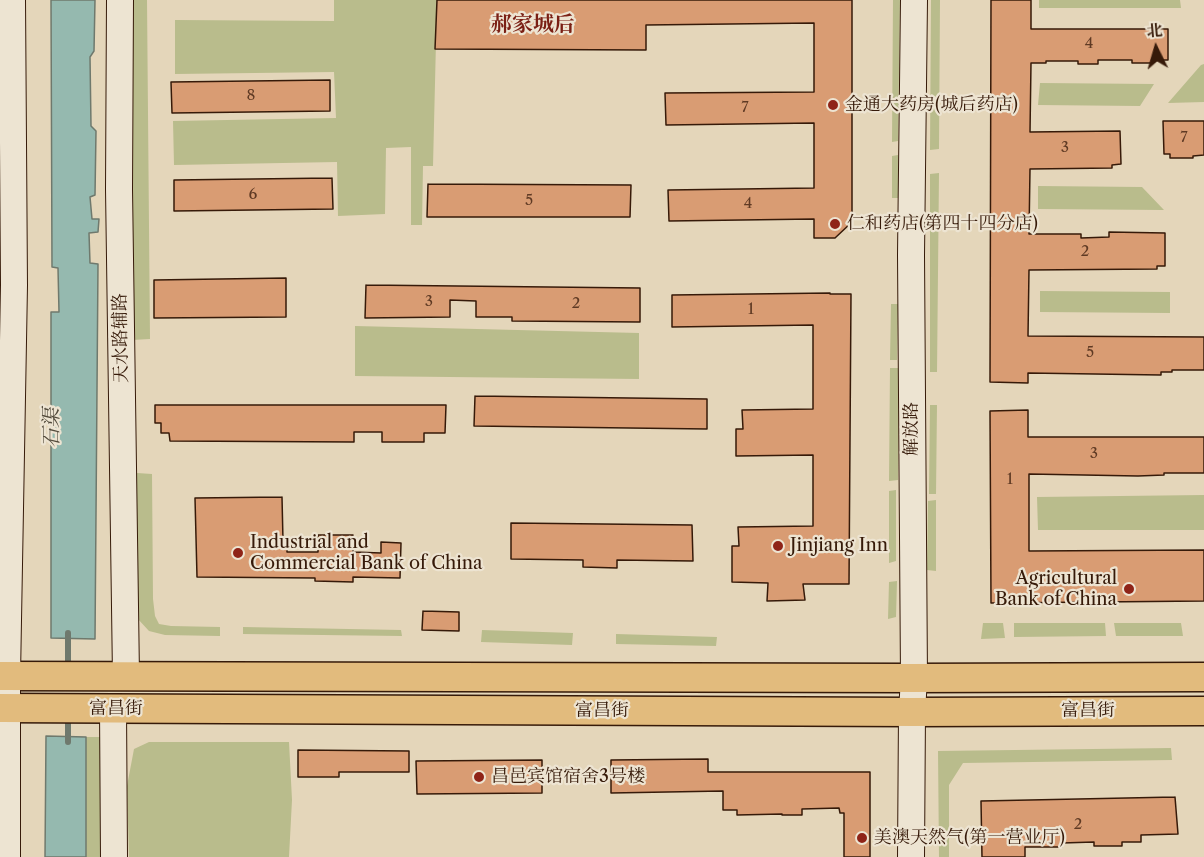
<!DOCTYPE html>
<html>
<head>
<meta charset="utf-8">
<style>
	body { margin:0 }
	#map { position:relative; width:1204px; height:857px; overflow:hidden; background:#e4d6ba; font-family:"Libre Caslon Text","Noto Serif SC",serif }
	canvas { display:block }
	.north { position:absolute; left:1126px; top:18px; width:60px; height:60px; -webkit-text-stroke:4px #ede4d2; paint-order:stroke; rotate:355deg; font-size:16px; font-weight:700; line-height:24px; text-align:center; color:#361a09 }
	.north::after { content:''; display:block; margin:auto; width:21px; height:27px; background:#361a09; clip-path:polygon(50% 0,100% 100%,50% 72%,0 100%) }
</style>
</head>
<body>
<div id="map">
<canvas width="1204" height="857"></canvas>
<div class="north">北</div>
</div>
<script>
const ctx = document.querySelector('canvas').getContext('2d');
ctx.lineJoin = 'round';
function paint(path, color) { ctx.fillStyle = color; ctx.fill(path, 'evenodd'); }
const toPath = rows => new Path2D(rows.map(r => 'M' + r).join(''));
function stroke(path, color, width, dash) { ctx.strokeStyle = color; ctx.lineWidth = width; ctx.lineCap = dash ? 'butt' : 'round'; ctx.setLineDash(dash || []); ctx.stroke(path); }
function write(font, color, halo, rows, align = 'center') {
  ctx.font = font + ' "Libre Caslon Text","Noto Serif SC",serif'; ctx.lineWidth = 4.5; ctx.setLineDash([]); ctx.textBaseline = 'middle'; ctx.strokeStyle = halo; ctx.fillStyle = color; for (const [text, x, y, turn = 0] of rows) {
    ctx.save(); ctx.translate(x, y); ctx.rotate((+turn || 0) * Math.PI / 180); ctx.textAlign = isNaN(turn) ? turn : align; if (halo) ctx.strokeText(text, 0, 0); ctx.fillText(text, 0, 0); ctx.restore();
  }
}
const green = toPath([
	[131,0,147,0,150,339,132,340],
	[334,0,437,0,433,166,423,166,422,225,411,225,411,147,386,148,385,214,338,216,337,162,174,165,173,121,336,118,334,72,175,74,175,20,334,21],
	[893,0,900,0,898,141,892,142],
	[931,0,940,0,939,149,930,150],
	[1039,0,1180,0,1181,8,1039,8],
	[1204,64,1204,102,1168,103,1201,65],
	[1040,83,1154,84,1140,106,1038,105],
	[898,155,898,198,892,198,892,156],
	[939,173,937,372,930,372,930,174],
	[1038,186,1142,187,1164,210,1038,209],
	[1040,291,1170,292,1170,313,1040,312],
	[891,304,898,304,897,360,890,360],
	[355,326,639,333,639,379,355,376],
	[890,368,899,368,898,480,889,481],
	[930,405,937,405,936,494,929,494],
	[137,473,152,474,153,599,155,616,159,624,171,626,220,627,220,636,165,635,149,631,137,618],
	[896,490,896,561,889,563,889,491],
	[1204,495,1204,530,1038,530,1037,497],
	[936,500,936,571,927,570,928,501],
	[897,581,896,617,888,619,889,582],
	[983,623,1003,623,1005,638,981,639],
	[1014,623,1105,623,1106,636,1014,637],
	[1114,623,1181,623,1183,636,1116,636],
	[243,627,401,630,402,636,243,634],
	[482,630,573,633,572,645,481,642],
	[616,634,717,637,716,646,616,644],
	[86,737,100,737,101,857,86,857],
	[149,742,289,742,292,800,289,857,129,857,127,786,134,749],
	[1171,748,1172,760,963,763,949,785,949,857,939,857,938,751]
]);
const water = toPath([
	[51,0,95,0,94,51,90,57,91,126,96,131,95,195,90,197,92,219,99,219,98,232,89,233,90,263,98,264,95,639,51,638,51,312,59,312,58,268,52,267,51,0],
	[46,736,86,737,86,857,45,857,46,736]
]);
const stream = toPath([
	[68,667,68,633],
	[68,742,68,717]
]);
const building = toPath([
	[437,0,852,0,852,222,835,238,814,238,814,219,669,221,668,190,814,188,814,123,666,125,665,93,814,92,814,23,646,25,646,50,435,49,437,0],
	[991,0,1031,0,1031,29,1168,29,1168,60,1152,60,1152,63,1132,63,1132,60,1098,60,1098,64,1078,64,1078,61,1046,61,1046,63,1031,63,1030,132,1120,131,1121,164,1112,165,1112,168,1030,169,1029,234,1081,234,1081,238,1109,237,1109,232,1165,233,1165,266,1157,266,1157,269,1029,270,1028,336,1204,337,1204,370,1172,370,1172,372,1161,372,1161,375,1028,373,1028,383,990,382,991,0],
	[330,80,330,111,172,113,171,82,330,80],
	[1163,121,1204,121,1204,155,1193,156,1193,158,1170,158,1170,154,1164,154,1163,121],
	[332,178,333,209,174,211,174,180,332,178],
	[428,184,631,185,630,217,427,217,428,184],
	[286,278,286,317,154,318,154,280,286,278],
	[366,285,640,288,640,322,512,321,512,317,476,317,476,301,450,300,450,317,365,318,366,285],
	[830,293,830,294,851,294,849,584,803,584,805,600,767,601,768,583,732,582,732,546,739,546,738,527,813,526,813,455,736,456,736,429,743,429,742,410,813,409,813,325,672,327,672,295,830,293],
	[475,396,707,399,707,429,474,426,475,396],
	[155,405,446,405,445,433,424,433,424,442,382,442,382,432,354,432,354,442,170,441,169,433,161,433,161,423,155,423,155,405],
	[1028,410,1028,437,1204,437,1204,473,1164,473,1164,475,1138,476,1029,474,1029,551,1204,550,1204,601,991,603,990,411,1028,410],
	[282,497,283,541,287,541,287,552,318,552,318,535,353,535,353,552,381,553,381,542,401,543,400,578,353,577,353,582,315,581,315,578,197,577,195,498,282,497],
	[511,523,692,525,693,561,617,560,617,568,583,567,583,560,511,559,511,523],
	[423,611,459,612,459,631,422,630,423,611],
	[298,750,409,751,409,772,339,772,339,777,298,777,298,750],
	[708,759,708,772,870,772,870,857,844,857,844,813,840,813,839,808,802,809,802,815,782,815,782,814,737,815,737,810,723,810,723,791,611,793,611,760,708,759],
	[542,760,542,793,417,794,416,761,542,760],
	[1175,797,1178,834,1141,835,1141,842,1122,842,1122,846,1094,846,1094,842,1062,843,1062,847,1025,847,1025,857,982,857,981,801,1175,797]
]);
const secondary = toPath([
	[120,0,119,189,126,676],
	[113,709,114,857],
	[7,857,7,676,14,285,12,0],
	[911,857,912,712,914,678,911,255,914,0]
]);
const primary = toPath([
	[0,676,914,678,1204,677],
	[0,708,912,712,1204,711]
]);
const markers = [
	[833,105,6,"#8f2418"],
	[835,224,6,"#8f2418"],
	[778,546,6,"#8f2418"],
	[238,553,6,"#8f2418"],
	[1129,589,6,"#8f2418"],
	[479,777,6,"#8f2418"],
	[862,838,6,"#8f2418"]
];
const numberNames = [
	["4",1089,44],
	["8",251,96],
	["7",745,108],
	["7",1184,138],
	["3",1065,148],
	["6",253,195],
	["5",529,201],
	["4",748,204],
	["2",1085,252],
	["3",429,302],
	["2",576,304],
	["1",751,310],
	["5",1090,353],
	["3",1094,454],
	["1",1010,480],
	["2",1078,825]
];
const poiNames = [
	["金通大药房(城后药店)",845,105],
	["仁和药店(第四十四分店)",847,224],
	["Industrial and",250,543],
	["Commercial Bank of China",250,564],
	["Jinjiang Inn",790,546],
	["Agricultural",1117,579,"right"],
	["Bank of China",1117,600,"right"],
	["昌邑宾馆宿舍3号楼",491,777],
	["美澳天然气(第一营业厅)",874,838]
];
const streetNames = [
	["天水路辅路",121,338,-91],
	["解放路",912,429,-90],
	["富昌街",116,709],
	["富昌街",602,711],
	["富昌街",1088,711]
];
const waterNames = [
	["石渠",52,428,-90]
];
const quarterNames = [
	["郝家城后",533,25]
];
paint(green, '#b9bc8c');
paint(water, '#95b9af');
stroke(water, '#6f796d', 1.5);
stroke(stream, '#6f796d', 6);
paint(building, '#d99c73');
stroke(building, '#361a09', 1.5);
stroke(secondary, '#361a09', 28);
stroke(primary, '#361a09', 31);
stroke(secondary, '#ede4d2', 26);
stroke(primary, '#e2bb7d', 28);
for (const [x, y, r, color] of markers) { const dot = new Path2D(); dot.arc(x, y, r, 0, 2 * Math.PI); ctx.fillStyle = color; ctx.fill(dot); stroke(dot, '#ede4d2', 2); }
write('15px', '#5f3a24', null, numberNames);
write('18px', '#361a09', '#ede4d2', poiNames, 'left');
write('18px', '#361a09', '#ede4d2', streetNames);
write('italic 20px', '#524a3b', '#ede4d2', waterNames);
write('bold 21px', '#7a1f14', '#ede4d2', quarterNames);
</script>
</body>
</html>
